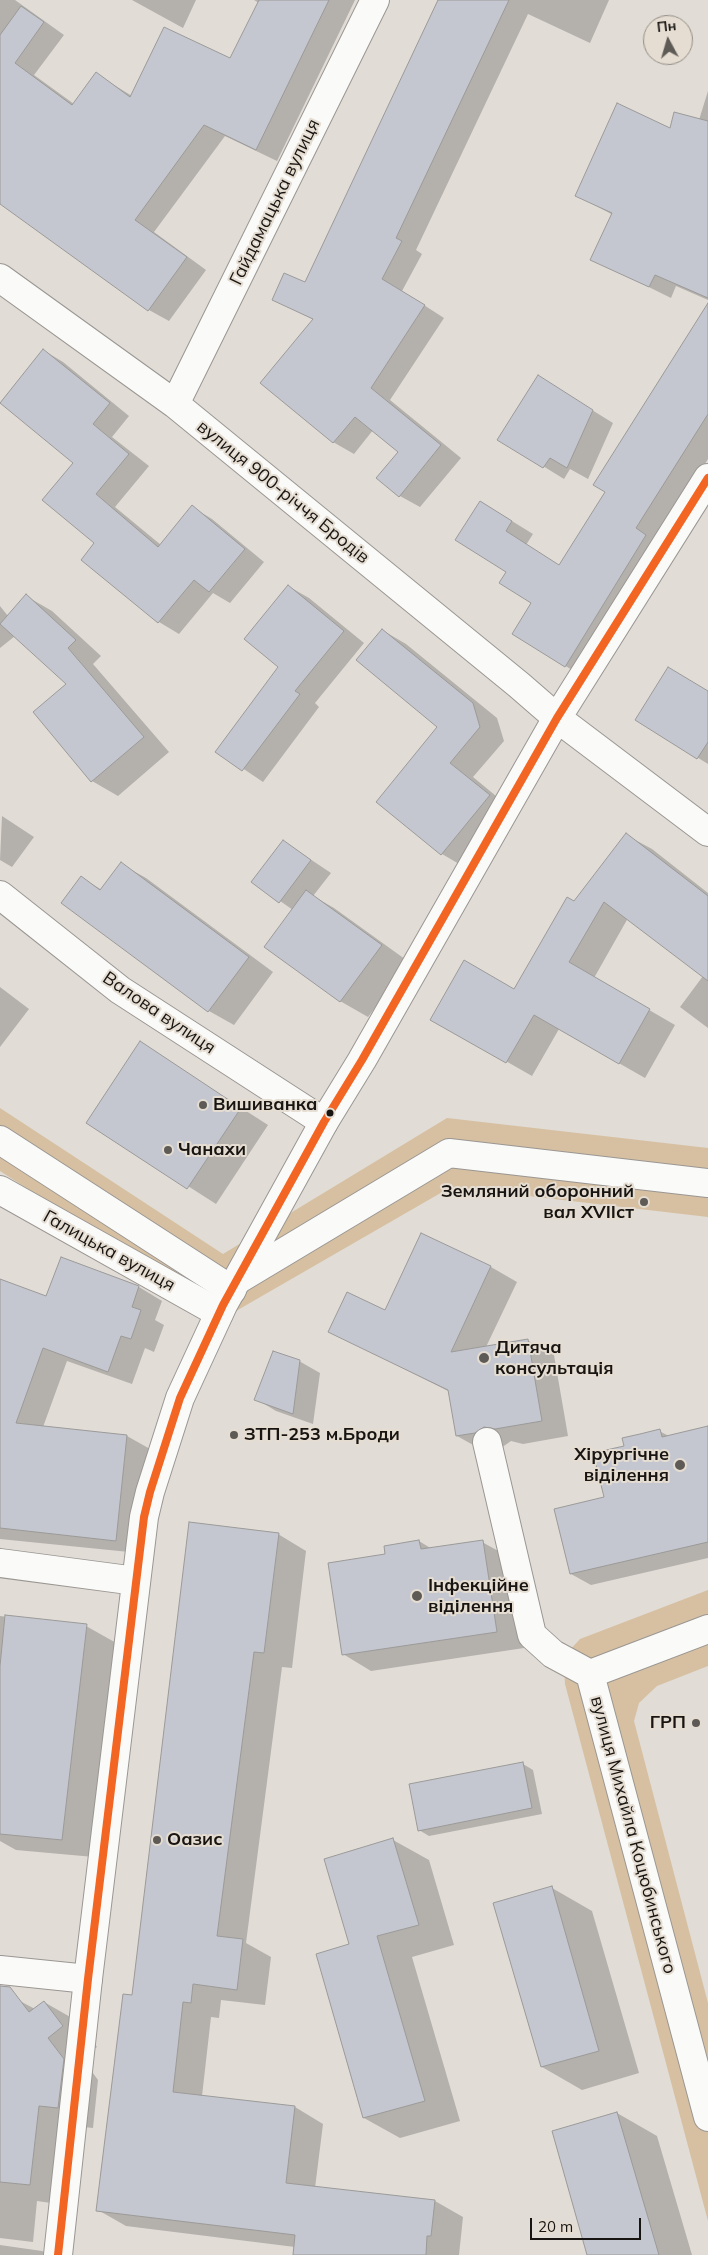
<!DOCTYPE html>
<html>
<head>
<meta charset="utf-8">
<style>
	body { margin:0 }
	#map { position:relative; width:708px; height:2255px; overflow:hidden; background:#e1dcd6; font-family:Mulish,sans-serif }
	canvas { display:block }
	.north { position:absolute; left:643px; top:15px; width:50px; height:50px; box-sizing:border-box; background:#e5ddd2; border:1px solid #938d85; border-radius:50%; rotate:354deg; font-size:14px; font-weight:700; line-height:20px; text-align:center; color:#171411 }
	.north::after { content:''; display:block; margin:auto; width:18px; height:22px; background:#5e5a56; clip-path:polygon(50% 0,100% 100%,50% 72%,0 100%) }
	.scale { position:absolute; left:530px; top:2218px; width:111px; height:22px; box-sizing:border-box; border:2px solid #171411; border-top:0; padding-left:6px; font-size:15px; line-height:18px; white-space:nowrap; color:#171411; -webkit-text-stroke:4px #e5ddd2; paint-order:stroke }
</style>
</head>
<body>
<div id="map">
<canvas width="708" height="2255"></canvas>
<div class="north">Пн</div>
<div class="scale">20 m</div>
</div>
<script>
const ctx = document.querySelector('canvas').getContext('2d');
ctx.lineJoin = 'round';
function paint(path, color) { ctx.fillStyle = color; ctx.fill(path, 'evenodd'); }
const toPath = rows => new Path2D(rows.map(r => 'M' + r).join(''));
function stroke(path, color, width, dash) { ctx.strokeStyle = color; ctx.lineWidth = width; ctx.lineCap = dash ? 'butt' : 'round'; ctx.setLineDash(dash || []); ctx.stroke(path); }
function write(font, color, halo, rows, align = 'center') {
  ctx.font = font + ' Mulish,sans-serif'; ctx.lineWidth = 4; ctx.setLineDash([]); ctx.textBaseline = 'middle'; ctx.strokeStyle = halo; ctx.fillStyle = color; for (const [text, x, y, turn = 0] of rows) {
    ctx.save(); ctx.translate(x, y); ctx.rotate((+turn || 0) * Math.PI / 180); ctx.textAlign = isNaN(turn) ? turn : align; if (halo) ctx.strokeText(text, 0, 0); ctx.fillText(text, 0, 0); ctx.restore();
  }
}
const green = toPath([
	[0,1108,223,1254,447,1118,708,1148,708,1217,451,1187,236,1311,206,1298,139,1261,0,1171],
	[708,1590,708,1666,657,1686,639,1703,634,1721,708,2003,708,2221,565,1684,564,1666,569,1651,580,1639]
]);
const shadow = toPath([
	[0,0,15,0,64,35,34,75,74,104,96,74,132,96,231,60,259,3,254,0,355,0,277,161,225,136,154,232,206,270,169,321,149,310,0,203],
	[132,0,196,0,183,28],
	[439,0,609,0,590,43,528,14,416,250,422,254,402,291,444,318,390,400,461,458,420,507,400,496,399,452,373,430,354,454,333,442,314,320,273,299,305,284],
	[708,91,708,170,670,130,699,120],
	[576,195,708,223,708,300,676,286,671,298,592,259,613,215],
	[708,305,708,459,656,542,587,679,513,634,533,602,507,572,481,502,533,534,526,545,560,566,606,491],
	[43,350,63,362,129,416,112,437,149,466,115,507,161,545,192,507,212,519,264,562,230,603,213,593,179,634,159,622,82,559,96,543,75,463,1,402],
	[558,389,613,423,588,479,570,469,564,479,499,439],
	[288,586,309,598,364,643,315,703,319,707,263,782,217,751,280,667],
	[26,596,52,611,101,656,93,664,169,752,118,796,92,781,68,684,15,636,0,648,0,606,8,616],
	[382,630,406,644,497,718,504,741,473,777,513,810,466,868,442,854,439,726],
	[708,692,708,764,637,720],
	[2,816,34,837,12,867,0,860],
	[626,835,652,849,708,893,708,1028,680,1007,703,976,628,918,594,978,675,1025,645,1078,559,1029,532,1076,432,1019,514,990,574,902],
	[283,841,331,873,313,896,334,908,409,962,368,1017,340,1001,293,910,253,882],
	[121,864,146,878,273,972,234,1025,209,1011,63,903,82,878,102,890],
	[0,987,29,1009,0,1047],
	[140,1043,268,1125,216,1204,88,1122],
	[422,1235,491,1267,517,1282,486,1347,527,1340,554,1355,568,1436,523,1444,511,1441,501,1448,484,1451,457,1436,450,1392,329,1331,385,1312],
	[61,1259,139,1287,162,1301,155,1320,164,1325,154,1352,145,1348,132,1384,67,1361,43,1427,127,1436,150,1449,139,1553,0,1539,0,1281,47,1298],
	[299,1361,320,1373,313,1424,276,1411,256,1399],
	[708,1427,708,1558,591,1585,571,1574,626,1446,659,1431,669,1436],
	[278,1534,306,1551,292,1668,282,1667,246,1943,271,1957,265,2005,221,2000,219,2018,211,2017,202,2096,295,2107,323,2124,315,2188,435,2201,463,2217,459,2255,294,2255,295,2247,126,2226,98,2210,133,1997],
	[419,1541,432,1549,482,1542,511,1558,524,1648,371,1671,343,1654],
	[0,1616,86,1626,118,1644,94,1857,16,1850,0,1841],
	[523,1764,533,1770,542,1814,429,1836,419,1830],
	[393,1840,429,1860,454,1945,412,1957,460,2121,400,2138,364,2118,351,1945],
	[552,1888,592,1911,639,2073,582,2090,542,2067],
	[0,1998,18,2000,35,2009,44,2002,79,2022,97,2047,82,2058,98,2080,93,2128,74,2126,65,2205,37,2201,33,2242,0,2238],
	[617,2113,657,2136,692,2255,589,2255],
	[0,2245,42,2251,50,2255,0,2255]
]);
const building = toPath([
	[259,0,329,0,256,150,204,125,135,220,187,257,148,311,0,204,0,35,21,6,44,22,15,63,72,105,96,72,130,97,164,27,230,58,259,0],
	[438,0,509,0,396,238,402,241,382,279,425,305,371,388,441,445,399,497,376,478,398,452,355,417,333,443,260,383,313,319,272,300,284,273,305,282,438,0],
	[617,103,670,128,674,112,708,121,708,298,655,275,649,287,590,260,612,213,575,196,617,103],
	[708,303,708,414,636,528,646,535,565,667,512,634,531,603,499,583,506,572,455,540,480,501,512,521,506,531,559,565,605,492,593,485,708,303],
	[43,349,110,403,93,424,129,454,96,494,158,547,192,505,245,549,209,592,194,580,158,623,81,560,94,543,42,500,73,463,0,403,43,349],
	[538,375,593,410,567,468,550,458,543,468,497,440,538,375],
	[288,585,344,631,295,691,300,694,242,771,215,752,278,667,244,639,288,585],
	[26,594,76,640,68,648,144,737,91,782,33,712,66,684,0,624,26,594],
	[382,629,473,703,480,727,450,763,490,795,441,855,376,802,437,727,356,660,382,629],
	[668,667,708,691,708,742,697,759,635,720,668,667],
	[626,833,708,896,708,981,604,902,569,962,650,1009,619,1064,534,1015,506,1063,430,1020,464,960,514,989,567,897,574,901,626,833],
	[283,840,311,860,279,903,251,882,283,840],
	[121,862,249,957,208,1012,61,903,81,876,100,890,121,862],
	[306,890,382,945,340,1002,264,947,306,890],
	[140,1041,241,1108,187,1189,86,1123,140,1041],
	[421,1233,491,1266,451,1352,528,1339,542,1421,495,1429,484,1427,475,1433,456,1436,448,1390,328,1332,347,1292,385,1310,421,1233],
	[61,1257,139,1286,132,1307,141,1310,131,1339,121,1336,108,1372,43,1348,16,1423,127,1435,116,1541,0,1528,0,1279,46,1296,61,1257],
	[273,1351,300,1360,293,1414,254,1400,273,1351],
	[708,1426,708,1542,570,1574,554,1509,604,1497,593,1453,624,1446,622,1438,640,1434,660,1429,662,1437,708,1426],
	[189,1522,279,1533,264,1653,254,1652,217,1936,243,1939,237,1990,193,1984,191,2003,183,2002,173,2092,295,2106,286,2183,435,2200,431,2236,427,2236,426,2255,293,2255,295,2235,96,2211,123,1994,132,1995,189,1522],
	[419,1540,421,1549,483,1540,497,1632,342,1655,328,1563,385,1554,384,1546,419,1540],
	[5,1615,87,1624,62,1840,0,1834,0,1666,5,1615],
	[523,1762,532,1808,418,1831,409,1784,523,1762],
	[393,1838,419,1925,377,1936,425,2101,363,2118,316,1954,349,1944,324,1859,393,1838],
	[552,1886,599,2051,541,2067,493,1903,552,1886],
	[0,1986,10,1987,29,2012,44,2001,63,2026,48,2038,64,2059,58,2108,39,2106,30,2185,0,2182,0,1986],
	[617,2112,659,2255,587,2255,552,2131,617,2112]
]);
const pedestrian = toPath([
	[0,1140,232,1290],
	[239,1279,449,1153,708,1183],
	[487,1442,532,1635,553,1654,590,1674],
	[590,1674,708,2117],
	[590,1674,708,1629]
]);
const minor = toPath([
	[0,278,175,404,519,685,557,718],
	[175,404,375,0],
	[0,895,120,990,324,1122],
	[0,1190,219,1313],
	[0,1563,136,1581],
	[0,1970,88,1979]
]);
const tertiary = toPath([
	[557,718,708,832],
	[58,2255,88,1979,144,1517,150,1492,180,1398,223,1305,324,1122,362,1060,557,718,708,478]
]);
const bus1 = toPath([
	[58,2255,88,1979,144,1517,150,1492,180,1398,223,1305,324,1122,362,1060,557,718,708,478]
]);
const markers = [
	[203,1105,5,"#5e5a56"],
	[330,1113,4.5,"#171411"],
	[168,1150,5,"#5e5a56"],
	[644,1202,5,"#5e5a56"],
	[484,1358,6,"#5e5a56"],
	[234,1435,5,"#5e5a56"],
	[680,1465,6,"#5e5a56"],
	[417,1596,6,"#5e5a56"],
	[696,1723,5,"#5e5a56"],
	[157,1840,5,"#5e5a56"]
];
const streetNames = [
	["Гайдамацька вулиця",275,202,-64],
	["вулиця 900-річчя Бродів",283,492,39],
	["Валова вулиця",159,1013,34],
	["Галицька вулиця",109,1251,29],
	["вулиця Михайла Коцюбинського",633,1835,75]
];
const poiNames = [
	["Вишиванка",213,1105],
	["Чанахи",178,1150],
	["Земляний оборонний",634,1192,"right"],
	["вал XVIIст",634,1213,"right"],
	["Дитяча",495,1348],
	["консультація",495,1369],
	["ЗТП-253 м.Броди",244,1435],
	["Хірургічне",669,1455,"right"],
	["віділення",669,1476,"right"],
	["Інфекційне",428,1586],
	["віділення",428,1607],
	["ГРП",686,1723,"right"],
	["Оазис",167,1840]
];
paint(green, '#d6c0a1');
paint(shadow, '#0003');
paint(building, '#c4c7cf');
stroke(building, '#9b9a99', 1);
stroke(pedestrian, '#9a9692', 30);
stroke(minor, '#9a9692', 30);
stroke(tertiary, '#9a9692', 30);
stroke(pedestrian, '#fafaf9', 28);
stroke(minor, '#fafaf9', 28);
stroke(tertiary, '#fafaf9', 28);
stroke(bus1, '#f26522', 8);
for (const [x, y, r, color] of markers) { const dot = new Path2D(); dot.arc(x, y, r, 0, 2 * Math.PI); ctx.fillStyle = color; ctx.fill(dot); stroke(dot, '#e5ddd2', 2); }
write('18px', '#171411', '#e5ddd2', streetNames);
write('bold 18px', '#171411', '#e5ddd2', poiNames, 'left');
</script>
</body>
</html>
